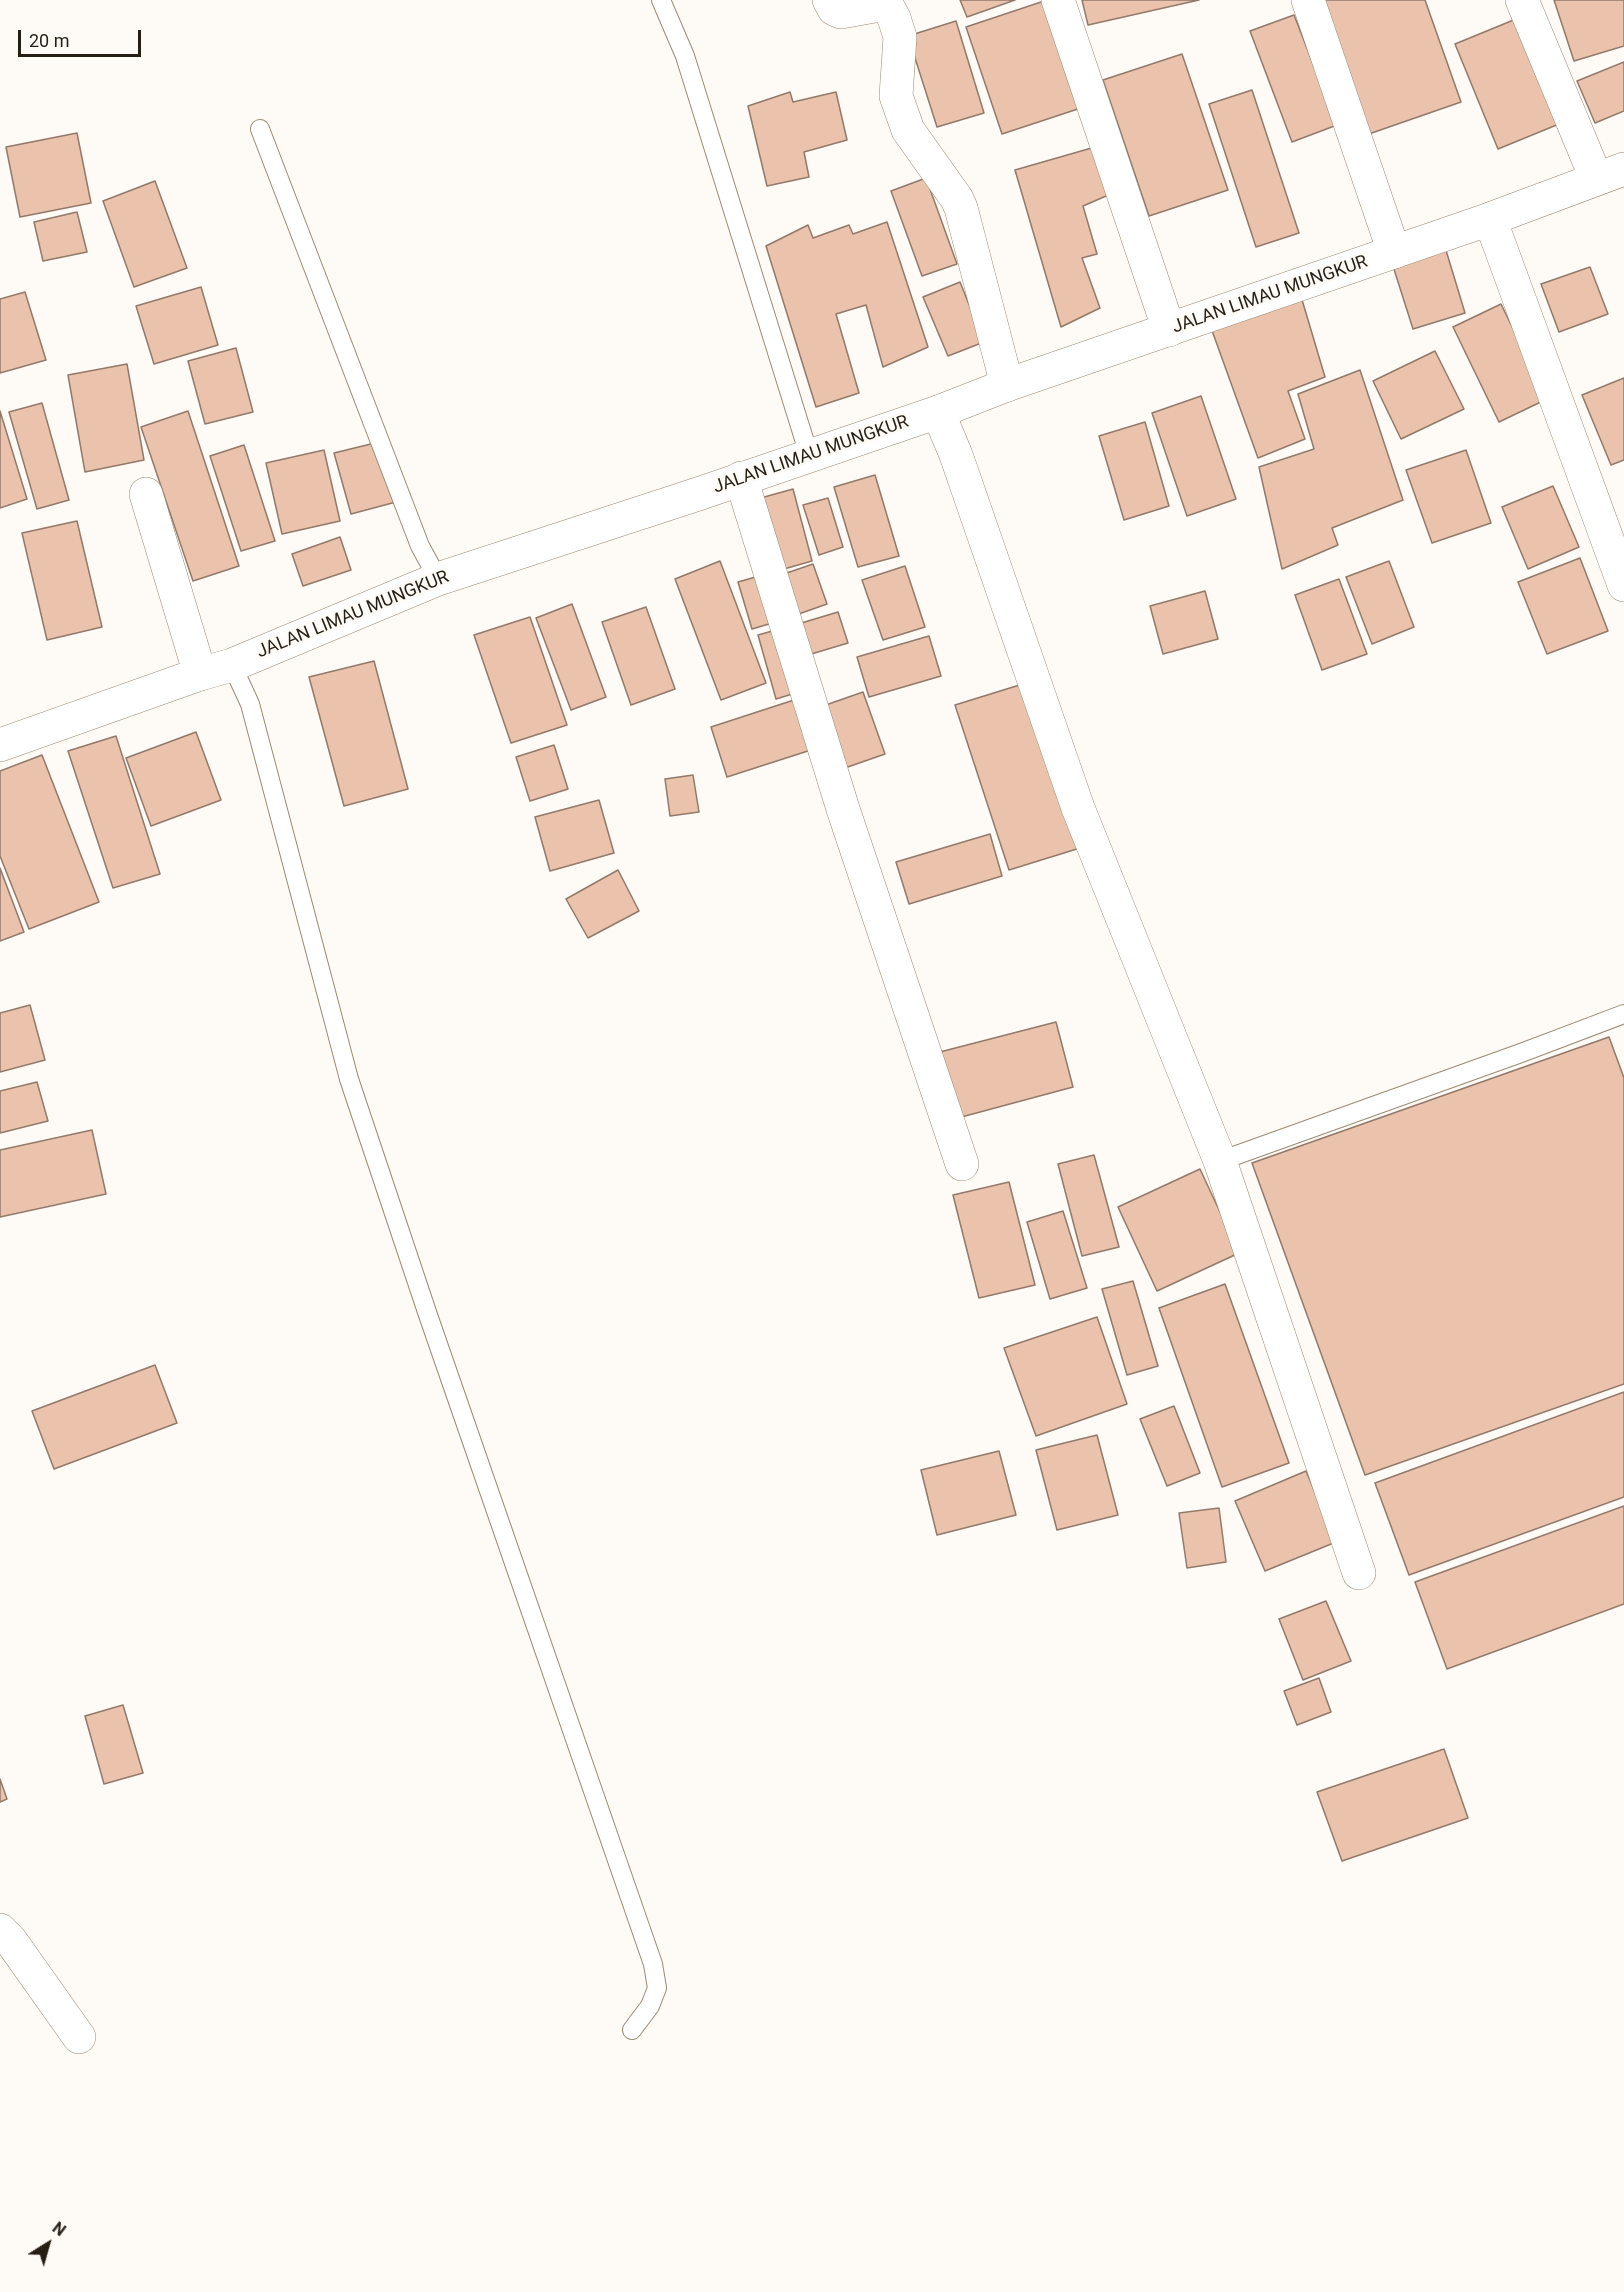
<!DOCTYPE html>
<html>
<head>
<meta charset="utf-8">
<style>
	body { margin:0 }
	#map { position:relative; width:1624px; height:2292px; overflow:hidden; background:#fefaf5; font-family:Roboto,sans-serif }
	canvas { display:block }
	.north { position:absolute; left:18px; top:2214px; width:60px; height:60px; -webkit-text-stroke:4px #fefaf5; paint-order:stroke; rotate:37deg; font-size:16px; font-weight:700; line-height:24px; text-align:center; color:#251f16 }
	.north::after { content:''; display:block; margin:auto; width:21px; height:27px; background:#251f16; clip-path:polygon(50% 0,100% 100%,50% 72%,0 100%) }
	.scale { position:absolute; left:18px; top:30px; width:123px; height:27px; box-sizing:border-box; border:3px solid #251f16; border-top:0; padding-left:8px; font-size:18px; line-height:21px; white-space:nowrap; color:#251f16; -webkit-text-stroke:4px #fefaf5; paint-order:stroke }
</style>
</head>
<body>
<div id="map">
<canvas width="1624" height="2292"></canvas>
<div class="north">N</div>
<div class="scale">20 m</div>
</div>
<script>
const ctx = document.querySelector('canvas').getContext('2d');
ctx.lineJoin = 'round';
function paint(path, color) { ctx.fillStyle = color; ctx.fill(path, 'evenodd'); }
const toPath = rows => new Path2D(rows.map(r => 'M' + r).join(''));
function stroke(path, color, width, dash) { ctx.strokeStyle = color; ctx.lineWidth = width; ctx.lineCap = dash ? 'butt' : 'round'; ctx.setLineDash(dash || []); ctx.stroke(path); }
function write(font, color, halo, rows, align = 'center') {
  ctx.font = font + ' Roboto,sans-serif'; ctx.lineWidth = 5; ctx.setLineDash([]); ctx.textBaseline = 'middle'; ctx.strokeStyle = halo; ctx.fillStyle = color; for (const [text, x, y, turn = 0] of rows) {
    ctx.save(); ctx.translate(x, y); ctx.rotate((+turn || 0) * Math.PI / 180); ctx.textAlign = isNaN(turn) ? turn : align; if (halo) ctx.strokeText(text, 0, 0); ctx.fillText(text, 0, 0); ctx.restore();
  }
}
const building = toPath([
	[960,0,1015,0,967,17,960,0],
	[1047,0,1090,105,1002,134,966,27,1047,0],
	[1082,0,1199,0,1088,25,1082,0],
	[1318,0,1425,0,1461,102,1366,135,1318,0],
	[1554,0,1624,0,1624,46,1574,61,1554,0],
	[1294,15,1337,125,1292,142,1250,31,1294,15],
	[1516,19,1559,124,1498,149,1455,44,1516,19],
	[956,21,984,113,937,127,908,36,956,21],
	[1182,54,1228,190,1149,216,1103,80,1182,54],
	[1624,62,1624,111,1595,123,1577,81,1624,62],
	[1252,90,1299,233,1256,247,1209,104,1252,90],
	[790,92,793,102,836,92,847,140,804,152,809,177,767,186,748,106,790,92],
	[77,133,91,203,20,217,6,147,77,133],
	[1095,147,1113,193,1083,206,1097,254,1082,258,1100,308,1061,327,1015,170,1095,147],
	[926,178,957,264,922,276,891,191,926,178],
	[155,181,187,268,134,287,103,201,155,181],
	[77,212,87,252,43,261,34,222,77,212],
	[887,222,928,347,883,367,866,305,836,314,859,393,816,407,766,246,808,225,813,238,849,225,853,234,887,222],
	[1445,247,1465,313,1413,329,1392,263,1445,247],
	[1590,267,1608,314,1559,332,1541,284,1590,267],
	[960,282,984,342,948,356,923,297,960,282],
	[201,287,218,345,154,364,136,306,201,287],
	[25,292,46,360,0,373,0,299,25,292],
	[1300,293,1325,377,1288,391,1305,439,1258,458,1210,325,1300,293],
	[1501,304,1547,399,1499,422,1453,327,1501,304],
	[236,348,253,412,205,424,188,361,236,348],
	[1435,351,1464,409,1401,439,1373,381,1435,351],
	[127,364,144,460,85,472,68,375,127,364],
	[1360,370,1403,500,1332,528,1338,545,1282,569,1259,467,1314,449,1298,394,1360,370],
	[1624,378,1624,460,1611,465,1582,395,1624,378],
	[1201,396,1236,499,1187,516,1152,413,1201,396],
	[42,403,69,500,37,509,9,412,42,403],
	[0,411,27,499,0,508,0,411],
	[188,411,239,566,193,581,141,427,188,411],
	[1145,422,1169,506,1124,520,1099,436,1145,422],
	[379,442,396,502,351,514,334,453,379,442],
	[244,445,275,541,241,551,210,456,244,445],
	[324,450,340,521,282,534,266,463,324,450],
	[1466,450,1491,523,1432,543,1406,470,1466,450],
	[875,475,899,556,858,567,834,487,875,475],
	[1553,486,1579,547,1528,569,1502,507,1553,486],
	[793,489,812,561,777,571,757,499,793,489],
	[828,498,843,547,819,555,803,505,828,498],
	[77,521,102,627,47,640,22,533,77,521],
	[340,537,351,570,303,586,292,554,340,537],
	[1580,558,1608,631,1547,654,1518,582,1580,558],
	[720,561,766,683,721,700,675,579,720,561],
	[1389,561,1414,627,1372,644,1346,577,1389,561],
	[813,564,827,604,793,616,778,576,813,564],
	[905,566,925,627,883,640,862,580,905,566],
	[766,574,779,621,752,629,738,582,766,574],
	[1339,579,1367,654,1322,670,1295,595,1339,579],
	[1205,591,1218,639,1163,654,1150,606,1205,591],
	[572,604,606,697,571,710,536,618,572,604],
	[646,607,675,689,631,705,602,622,646,607],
	[838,612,848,643,808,655,798,624,838,612],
	[530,617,567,725,511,743,474,635,530,617],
	[783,628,802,691,776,699,758,635,783,628],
	[929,636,941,676,869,697,857,657,929,636],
	[374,661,408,789,344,806,309,677,374,661],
	[1026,683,1080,848,1009,870,955,705,1026,683],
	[863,692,885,754,842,769,820,707,863,692],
	[797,699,814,749,727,777,711,727,797,699],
	[196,732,221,800,151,826,126,758,196,732],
	[116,736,160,874,113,888,68,751,116,736],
	[554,745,568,789,530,801,516,757,554,745],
	[42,755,99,902,29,929,0,856,0,771,42,755],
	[693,775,699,812,670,816,665,779,693,775],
	[599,800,614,853,550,871,535,817,599,800],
	[990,834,1002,876,909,904,896,862,990,834],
	[0,868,24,932,0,941,0,868],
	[618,870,639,911,588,938,566,899,618,870],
	[30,1005,45,1060,0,1072,0,1013,30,1005],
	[1056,1022,1073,1087,954,1119,936,1053,1056,1022],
	[1609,1037,1624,1078,1624,1384,1365,1475,1252,1163,1609,1037],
	[37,1082,48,1121,0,1133,0,1091,37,1082],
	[92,1130,106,1194,0,1217,0,1150,92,1130],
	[1094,1155,1119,1247,1082,1256,1058,1164,1094,1155],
	[1200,1169,1239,1253,1157,1291,1118,1207,1200,1169],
	[1009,1182,1035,1285,979,1298,953,1195,1009,1182],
	[1063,1211,1087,1288,1050,1299,1027,1222,1063,1211],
	[1133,1281,1158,1366,1127,1375,1102,1289,1133,1281],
	[1225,1284,1289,1463,1222,1487,1159,1308,1225,1284],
	[1097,1317,1127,1404,1036,1436,1004,1348,1097,1317],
	[155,1365,177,1423,54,1469,32,1411,155,1365],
	[1624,1392,1624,1497,1409,1575,1375,1483,1624,1392],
	[1174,1406,1200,1473,1167,1486,1140,1419,1174,1406],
	[1097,1435,1118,1515,1057,1530,1036,1450,1097,1435],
	[999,1451,1016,1515,937,1535,921,1470,999,1451],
	[1306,1471,1336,1542,1265,1571,1235,1501,1306,1471],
	[1624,1506,1624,1604,1447,1669,1415,1582,1624,1506],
	[1219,1508,1226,1562,1187,1568,1179,1513,1219,1508],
	[1326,1601,1351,1661,1303,1680,1279,1619,1326,1601],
	[1319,1678,1331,1712,1297,1725,1284,1691,1319,1678],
	[123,1705,143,1773,104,1784,85,1716,123,1705],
	[1444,1749,1468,1818,1342,1861,1317,1792,1444,1749],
	[0,1779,7,1799,0,1802,0,1779]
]);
const service = toPath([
	[661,0,685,56,809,455],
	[260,129,420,546,438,579],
	[232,665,250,704,349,1079,428,1315,653,1964,657,1988,650,2006,632,2030],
	[1220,1161,1521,1053,1624,1014]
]);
const minor = toPath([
	[829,0,834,9,841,12,880,5,888,7,894,18,900,37,896,96,908,130,957,199,961,208,1007,385],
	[1058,0,1169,330],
	[1308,0,1394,252],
	[1522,0,1596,178],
	[1490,219,1624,585],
	[938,412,956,455,1078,808,1220,1161,1359,1573],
	[741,478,843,809,962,1164],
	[146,494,200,674],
	[0,1930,11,1941,79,2037]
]);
const tertiary = toPath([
	[0,745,200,674,232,665,438,579,701,493,938,412,1007,385,1490,219,1624,169]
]);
const streetNames = [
	["JALAN LIMAU MUNGKUR",1270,295,-19],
	["JALAN LIMAU MUNGKUR",811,455,-19],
	["JALAN LIMAU MUNGKUR",353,615,-22]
];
paint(building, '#ebc3ac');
stroke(building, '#92796a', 1.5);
stroke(service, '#9b8a74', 20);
stroke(minor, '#9b8a74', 34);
stroke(tertiary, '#9b8a74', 34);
stroke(service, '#fff', 18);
stroke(minor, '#fff', 33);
stroke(tertiary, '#fff', 33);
write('18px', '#251f16', '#fefaf5', streetNames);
</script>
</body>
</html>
